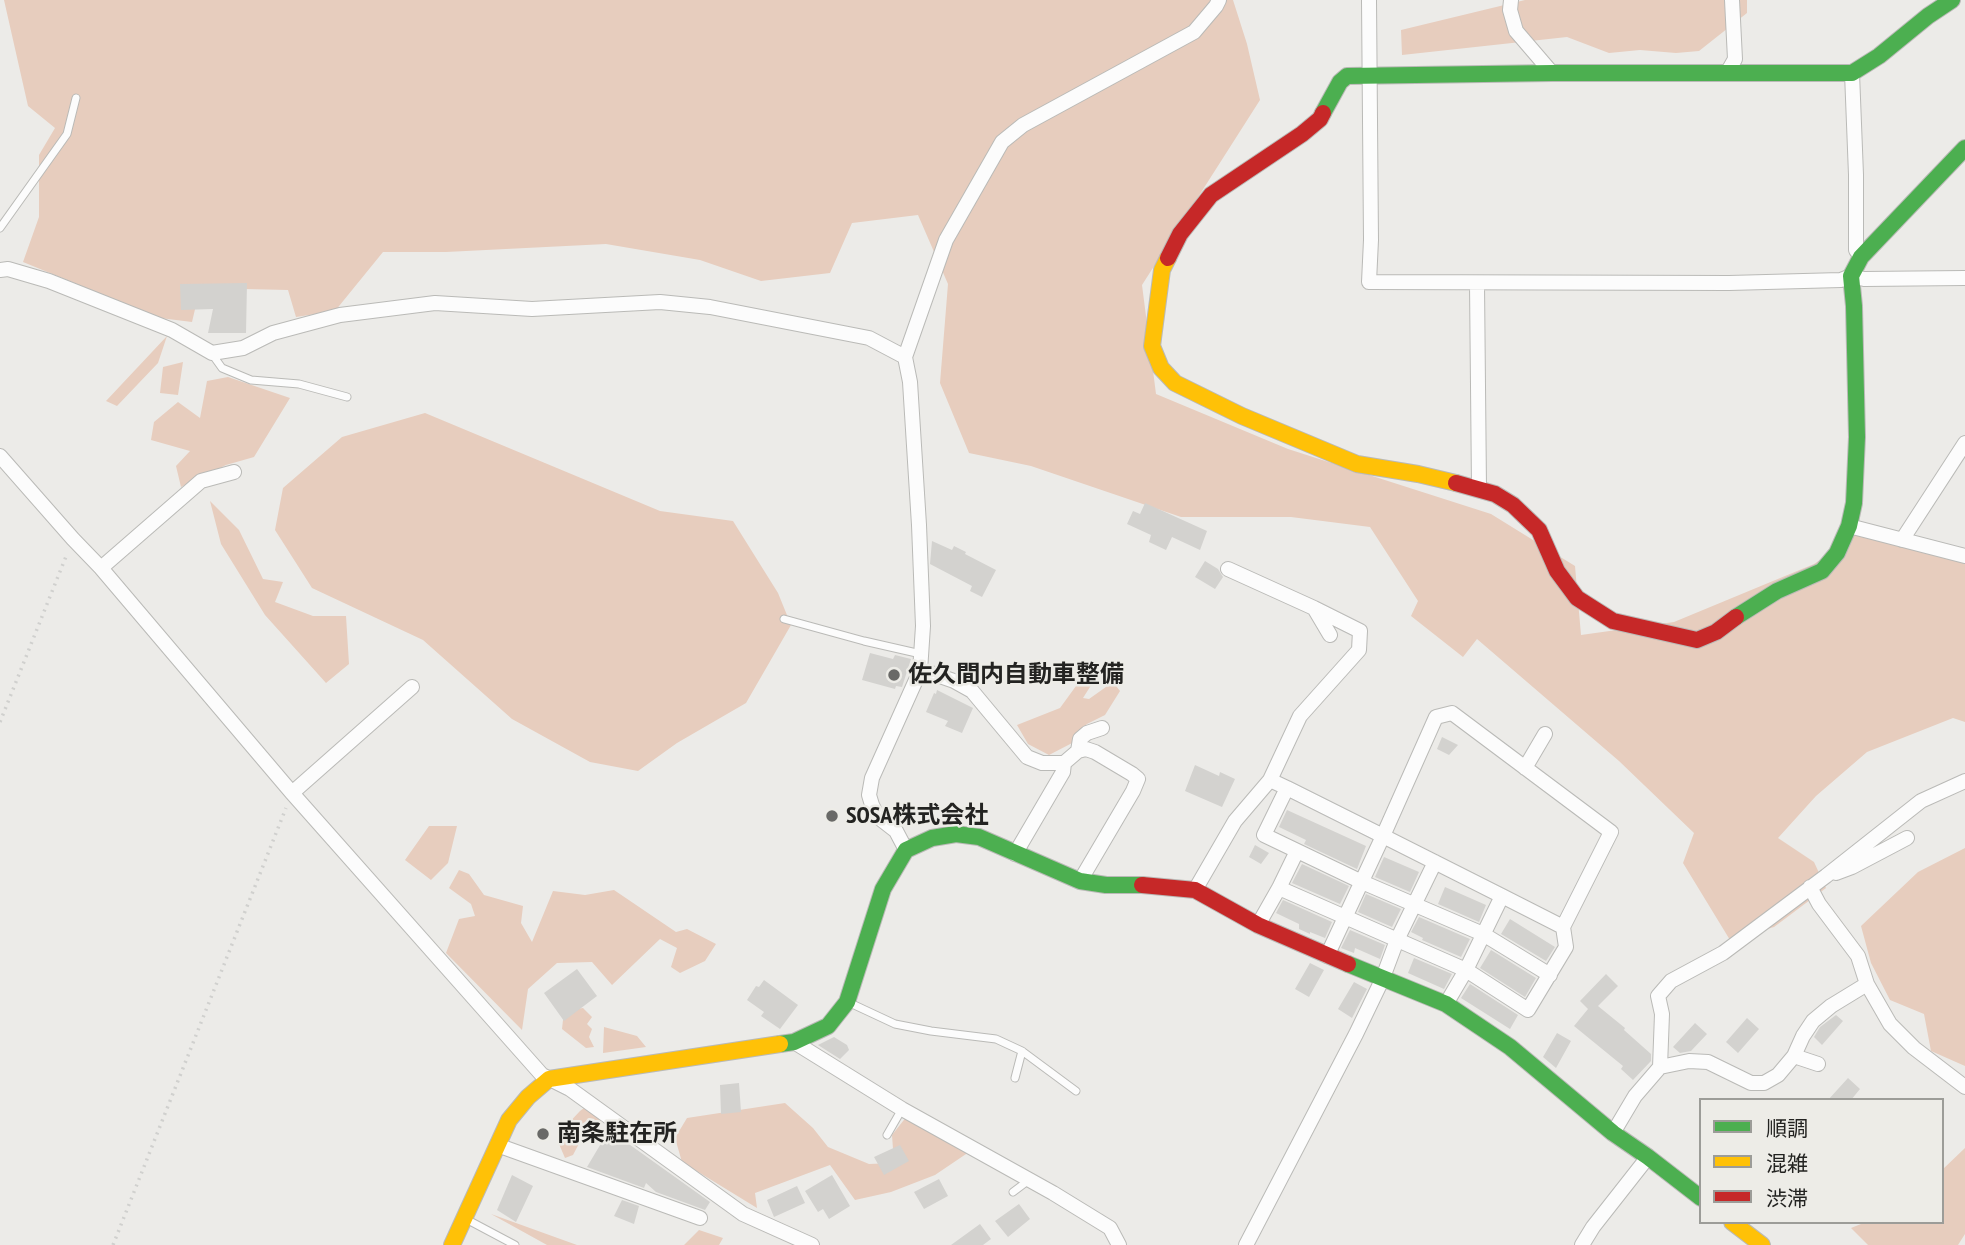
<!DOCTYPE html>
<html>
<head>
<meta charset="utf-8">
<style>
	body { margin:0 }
	#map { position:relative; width:1965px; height:1245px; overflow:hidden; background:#ecebe8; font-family:"PT Sans Narrow","Noto Sans JP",sans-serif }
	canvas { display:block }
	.legend { position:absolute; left:1699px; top:1098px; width:245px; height:126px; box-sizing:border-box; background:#edece7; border:2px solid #9c9c98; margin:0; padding:9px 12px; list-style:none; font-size:21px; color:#232321 }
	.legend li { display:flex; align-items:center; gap:14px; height:35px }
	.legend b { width:35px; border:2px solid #9c9c98 }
</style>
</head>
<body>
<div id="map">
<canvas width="1965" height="1245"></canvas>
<ul class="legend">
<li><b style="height:9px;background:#4caf50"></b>順調</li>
<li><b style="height:9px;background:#ffc107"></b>混雑</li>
<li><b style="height:9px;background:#c62828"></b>渋滞</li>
</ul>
</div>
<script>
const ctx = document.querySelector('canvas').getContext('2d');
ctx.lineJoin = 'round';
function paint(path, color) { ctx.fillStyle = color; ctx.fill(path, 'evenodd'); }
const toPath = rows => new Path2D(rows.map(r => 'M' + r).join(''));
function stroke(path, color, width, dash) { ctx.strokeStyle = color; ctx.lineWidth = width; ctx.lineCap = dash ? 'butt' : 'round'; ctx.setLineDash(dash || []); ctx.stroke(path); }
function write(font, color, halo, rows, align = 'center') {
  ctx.font = font + ' "PT Sans Narrow","Noto Sans JP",sans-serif'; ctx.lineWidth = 5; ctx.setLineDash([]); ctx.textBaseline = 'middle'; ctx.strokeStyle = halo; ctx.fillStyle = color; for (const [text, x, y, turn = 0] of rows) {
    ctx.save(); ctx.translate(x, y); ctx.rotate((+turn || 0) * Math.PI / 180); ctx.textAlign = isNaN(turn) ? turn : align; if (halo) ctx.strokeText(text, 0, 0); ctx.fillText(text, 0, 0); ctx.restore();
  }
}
const green = toPath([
	[4,0,1233,0,1247,44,1260,100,1142,285,1156,394,1288,449,1491,514,1575,566,1581,635,1674,622,1814,564,1855,535,1917,536,1965,564,1965,722,1953,718,1867,752,1816,796,1778,838,1814,862,1826,888,1774,927,1730,940,1683,863,1694,833,1619,761,1477,639,1463,657,1411,616,1418,601,1370,527,1291,517,1181,517,1031,466,969,453,940,383,948,284,918,215,852,223,830,273,761,281,700,260,606,244,446,252,383,252,335,311,296,317,288,290,200,288,192,322,160,318,23,262,39,217,39,155,55,128,28,106],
	[1525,0,1747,0,1747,13,1699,51,1676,53,1640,50,1609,53,1567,37,1402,55,1401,30],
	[167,336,158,363,117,406,106,401],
	[183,362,178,395,160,393,163,367],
	[228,377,290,398,254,457,226,465,181,487,176,466,190,451,151,440,154,422,178,402,200,418,207,381],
	[425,413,660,511,733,521,778,593,791,625,746,703,677,743,638,771,590,762,512,719,423,640,312,588,275,530,283,488,342,437],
	[210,501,239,530,263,579,283,582,275,602,313,616,346,616,349,664,326,683,265,615,221,544],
	[1084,675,1095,679,1083,698,1089,699,1113,682,1120,691,1105,715,1087,724,1079,731,1076,741,1049,755,1028,744,1017,725,1060,708],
	[429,826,457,826,448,863,431,880,405,860],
	[1965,848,1965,1066,1931,1051,1924,1014,1890,1000,1871,963,1861,926,1918,872],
	[459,870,469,874,484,895,523,906,521,923,532,942,553,891,585,895,614,890,676,932,687,929,716,944,705,961,680,973,671,967,677,948,660,939,612,985,592,962,557,963,528,989,522,1030,446,953,459,919,475,916,471,904,449,888],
	[583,1008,592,1017,587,1024,592,1029,589,1037,594,1047,586,1048,562,1029,564,1011],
	[604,1027,637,1036,646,1047,603,1053],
	[785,1103,813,1128,828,1147,869,1164,894,1163,892,1135,907,1116,969,1152,935,1175,891,1192,855,1200,830,1165,755,1193,757,1208,682,1162,675,1138,687,1118],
	[588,1105,603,1118,595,1136,583,1136,573,1155,565,1158,559,1144,564,1128,580,1111],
	[1965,1148,1965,1234,1958,1245,1868,1245,1851,1228,1866,1222,1942,1222,1942,1170],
	[491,1214,577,1245,547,1245],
	[699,1230,723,1238,719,1245,684,1245]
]);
const building = toPath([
	[247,283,246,333,208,333,213,309,181,310,180,284],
	[1145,503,1207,531,1200,550,1172,537,1166,550,1149,542,1151,535,1127,524,1133,511,1140,514],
	[932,541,952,550,954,546,966,552,965,554,996,570,982,597,970,591,972,586,930,564],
	[1205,561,1218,569,1223,577,1215,589,1195,577],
	[870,653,893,659,895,655,911,659,902,687,896,686,895,689,862,680],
	[937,690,973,708,962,733,945,726,948,721,926,712,934,693,936,694],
	[1442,737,1458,745,1449,755,1437,749],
	[1195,765,1219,776,1220,772,1235,779,1222,807,1185,791],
	[1287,810,1366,846,1357,869,1304,844,1306,840,1279,827],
	[1255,845,1269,853,1261,864,1249,857],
	[1384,857,1419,872,1410,892,1375,877],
	[1302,864,1349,886,1340,904,1292,883],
	[1445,887,1486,905,1479,922,1438,904],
	[1366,894,1401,909,1392,927,1358,912],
	[1283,900,1332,922,1325,938,1310,932,1310,934,1299,929,1299,924,1276,913],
	[1419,917,1470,939,1461,957,1422,940,1423,938,1411,932],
	[1510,919,1555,947,1546,961,1501,934],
	[1350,930,1385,945,1380,959,1355,948,1354,953,1341,948],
	[1491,950,1536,978,1525,997,1480,968],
	[1414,958,1452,974,1444,989,1408,973],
	[1310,963,1324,970,1309,997,1295,989],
	[577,969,597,996,564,1021,544,993],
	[1606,974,1618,986,1598,1006,1625,1028,1624,1030,1651,1054,1651,1061,1633,1080,1621,1069,1623,1066,1574,1026,1588,1009,1580,1001],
	[764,980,798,1005,780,1029,761,1016,764,1012,747,1000,756,986,759,987],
	[1354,982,1367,989,1352,1018,1338,1009],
	[1470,984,1518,1015,1510,1029,1461,998],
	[1836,1015,1843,1021,1822,1045,1814,1037,1820,1027],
	[1747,1018,1759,1029,1738,1053,1726,1042],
	[1695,1023,1707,1034,1691,1051,1680,1053,1673,1047],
	[1557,1033,1571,1041,1556,1068,1543,1057],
	[834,1037,847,1045,849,1050,840,1059,818,1045],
	[1848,1078,1860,1089,1851,1100,1828,1100],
	[739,1083,741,1112,721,1114,720,1085],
	[609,1130,619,1137,710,1202,705,1210,656,1192,646,1183,644,1188,587,1167],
	[900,1145,909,1161,884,1175,874,1157],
	[512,1175,533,1186,516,1222,497,1210],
	[832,1175,850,1206,829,1219,823,1209,818,1212,805,1191],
	[939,1179,948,1196,924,1209,914,1192],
	[797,1186,805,1203,774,1217,767,1200],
	[622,1200,639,1206,634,1224,614,1216],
	[1019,1204,1030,1219,1008,1237,995,1221],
	[980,1224,991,1239,983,1245,951,1245]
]);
const path = toPath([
	[0,722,67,554],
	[113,1245,286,808]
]);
const lane = toPath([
	[0,228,67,134,76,98],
	[212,354,222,368,251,380,299,384,347,397],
	[784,619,864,641,921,654],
	[850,1003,895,1024,931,1031,996,1039,1022,1051,1076,1091],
	[1015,1078,1022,1051],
	[887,1135,902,1109],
	[1013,1192,1029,1180],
	[466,1219,515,1245]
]);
const street = toPath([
	[1369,0,1371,240,1369,282,1729,283,1841,280,1851,276,1864,279,1965,278],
	[1511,0,1510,10,1516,31,1552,73],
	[1727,73,1735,59,1732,0],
	[1852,73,1856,175,1856,250,1861,257],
	[0,270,8,269,49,281,172,330,212,353,243,348,273,333,340,315,435,303,532,309,660,302,710,307,869,338,905,357],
	[1477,284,1479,488],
	[0,456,73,539,101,568,292,793,542,1075,570,1089,743,1214,812,1245],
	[1849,526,1965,556],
	[1902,540,1965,443],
	[101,568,201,481,234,472],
	[1314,608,1330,635],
	[920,671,931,673,954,681,972,691,1027,757,1042,763,1064,763],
	[1078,751,1080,739,1087,733,1102,728],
	[1525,768,1545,734],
	[1270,780,1287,788,1383,836,1502,896,1563,927,1611,832,1452,713,1436,717,1383,836,1327,956],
	[1287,788,1264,835,1362,882,1483,934,1550,975],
	[292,793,412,687],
	[906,850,896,831,878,817,872,805,869,795,872,778,920,671,923,626,919,525,910,382,905,357,946,240,1002,142,1023,125,1194,32,1216,6,1219,0],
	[1015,854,1063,772,1064,763,1078,751,1086,749,1095,752,1132,774,1138,779,1133,791,1080,881],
	[1836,873,1852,867,1907,838],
	[1810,887,1819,904,1858,956,1867,984,1890,1024,1914,1048,1965,1087],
	[1279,888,1466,970,1528,1010,1566,947,1563,927],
	[1195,890,1235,821,1270,780,1300,716,1359,650,1360,631,1314,608,1228,569],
	[1258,925,1279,888,1297,851],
	[1446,1004,1466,970,1502,896],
	[794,1042,902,1109,1053,1193,1110,1228,1119,1245],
	[1794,1056,1818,1064],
	[1660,1067,1689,1061,1708,1062,1751,1083,1764,1083,1778,1075,1794,1056,1803,1036,1813,1021,1831,1006,1867,984],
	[1613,1133,1635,1096,1660,1067,1662,1014,1658,996,1671,981,1723,953,1826,876,1921,801,1965,781],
	[497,1145,700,1218],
	[1246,1245,1356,1034,1382,980,1397,940,1435,862],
	[1582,1245,1593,1227,1648,1157]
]);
const fast = toPath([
	[1323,113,1340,82,1347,76,1552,73,1852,73,1879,56,1928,16,1952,0],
	[1736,617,1777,591,1822,571,1837,553,1849,526,1854,503,1857,437,1854,306,1851,276,1861,257,1965,148],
	[1348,964,1446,1004,1510,1047,1613,1133,1648,1157,1701,1198],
	[780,1044,794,1042,828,1026,847,1002,883,889,906,850,932,838,956,834,979,837,1080,881,1106,885,1142,885]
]);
const slow = toPath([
	[1168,258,1162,270,1152,346,1161,368,1175,383,1242,416,1357,464,1418,474,1456,483],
	[1732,1222,1762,1245],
	[452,1245,509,1120,528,1097,549,1079,780,1044]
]);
const jam = toPath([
	[1168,258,1180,234,1211,195,1302,134,1320,119,1323,113],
	[1456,483,1495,494,1513,505,1539,530,1557,571,1577,598,1613,621,1697,640,1716,632,1736,617],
	[1142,885,1195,890,1258,925,1348,964]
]);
const markers = [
	[894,675,7,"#696967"],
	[832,816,7,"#696967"],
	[543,1134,7,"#696967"]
];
const poiNames = [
	["佐久間内自動車整備",908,675],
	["SOSA株式会社",846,816],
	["南条駐在所",557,1134]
];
paint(green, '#e7cdbe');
paint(building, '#d3d2cf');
stroke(lane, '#babab7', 9);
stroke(street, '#babab7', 16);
stroke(fast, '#babab7', 18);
stroke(slow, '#babab7', 18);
stroke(jam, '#babab7', 18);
stroke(path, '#d0d0ce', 3.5, [2, 5]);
stroke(lane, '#fcfcfc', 7);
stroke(street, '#fcfcfc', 14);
stroke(fast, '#4caf50', 16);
stroke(slow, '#ffc107', 16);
stroke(jam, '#c62828', 16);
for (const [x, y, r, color] of markers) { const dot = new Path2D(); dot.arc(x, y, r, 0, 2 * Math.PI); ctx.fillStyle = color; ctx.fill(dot); stroke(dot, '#edece7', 2.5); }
write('bold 24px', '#232321', '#edece7', poiNames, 'left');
</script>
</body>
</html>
